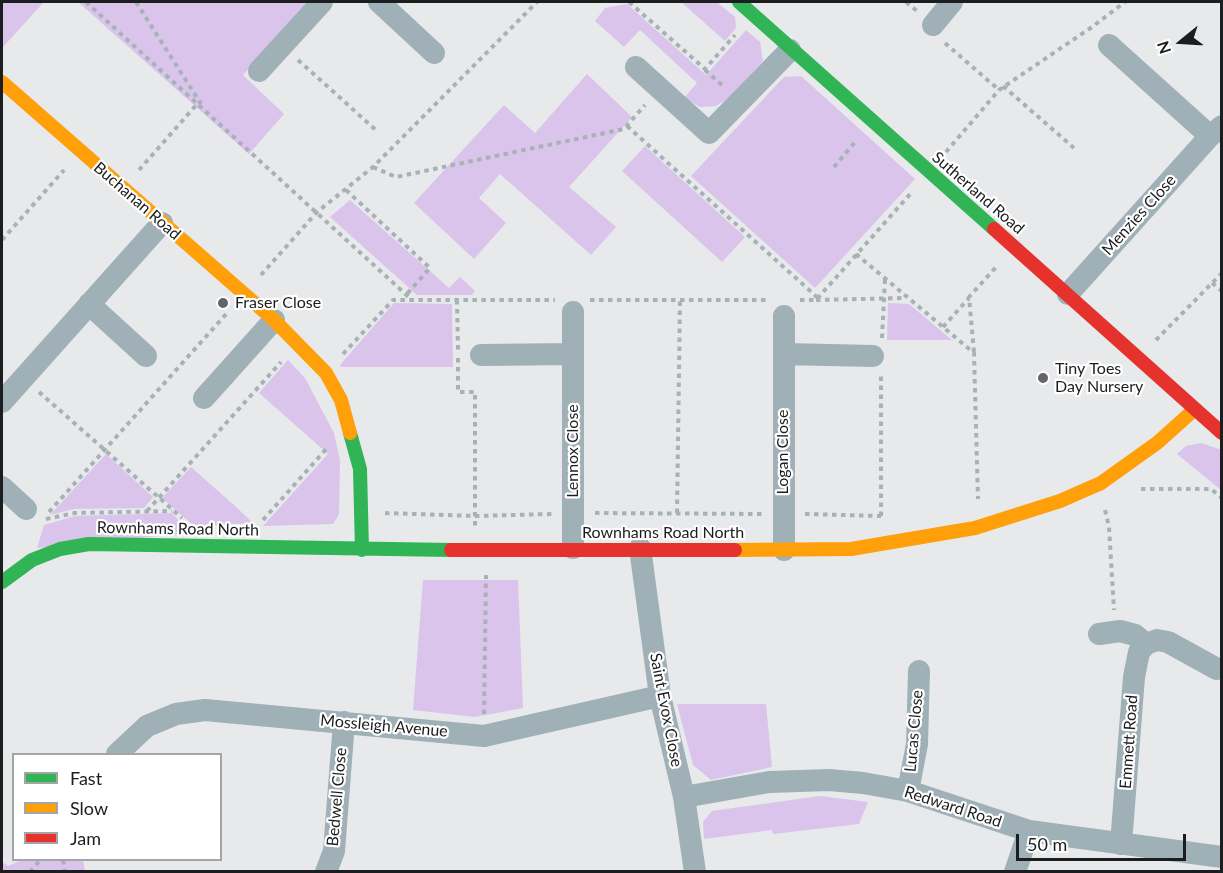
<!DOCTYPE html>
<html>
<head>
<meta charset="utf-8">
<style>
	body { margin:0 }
	#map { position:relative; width:1223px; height:873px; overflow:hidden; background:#e7e9eb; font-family:Lato,sans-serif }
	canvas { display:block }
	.frame { position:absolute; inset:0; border:3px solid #1c1d1e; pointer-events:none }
	.legend { position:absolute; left:12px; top:753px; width:210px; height:108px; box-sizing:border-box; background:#fff; border:2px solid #a4a5a5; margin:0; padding:8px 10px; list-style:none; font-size:18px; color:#1c1d1e }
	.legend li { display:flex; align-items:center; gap:12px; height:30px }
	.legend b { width:30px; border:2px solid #a4a5a5 }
	.north { position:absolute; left:1151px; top:12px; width:60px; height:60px; -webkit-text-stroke:4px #fff; paint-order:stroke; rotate:252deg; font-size:16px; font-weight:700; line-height:24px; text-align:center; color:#1c1d1e }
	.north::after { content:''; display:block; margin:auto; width:21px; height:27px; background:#1c1d1e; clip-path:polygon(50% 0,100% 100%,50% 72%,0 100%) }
	.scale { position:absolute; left:1016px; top:834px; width:170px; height:27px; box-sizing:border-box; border:3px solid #1c1d1e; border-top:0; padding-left:8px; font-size:18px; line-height:21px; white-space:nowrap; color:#1c1d1e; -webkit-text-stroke:4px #fff; paint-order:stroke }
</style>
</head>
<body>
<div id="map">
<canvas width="1223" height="873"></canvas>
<div class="frame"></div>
<ul class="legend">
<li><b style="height:8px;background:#30b455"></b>Fast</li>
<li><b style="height:8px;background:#ff9f0a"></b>Slow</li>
<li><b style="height:8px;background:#e5322d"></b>Jam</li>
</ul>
<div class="north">N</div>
<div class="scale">50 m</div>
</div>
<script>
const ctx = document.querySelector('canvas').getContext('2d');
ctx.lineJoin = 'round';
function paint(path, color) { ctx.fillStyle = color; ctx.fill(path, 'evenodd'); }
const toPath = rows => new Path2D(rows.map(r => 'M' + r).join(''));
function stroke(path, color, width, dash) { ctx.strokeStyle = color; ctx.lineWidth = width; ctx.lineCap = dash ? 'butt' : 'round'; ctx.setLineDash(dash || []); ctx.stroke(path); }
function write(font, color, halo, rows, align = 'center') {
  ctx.font = font + ' Lato,sans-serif'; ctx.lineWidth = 4.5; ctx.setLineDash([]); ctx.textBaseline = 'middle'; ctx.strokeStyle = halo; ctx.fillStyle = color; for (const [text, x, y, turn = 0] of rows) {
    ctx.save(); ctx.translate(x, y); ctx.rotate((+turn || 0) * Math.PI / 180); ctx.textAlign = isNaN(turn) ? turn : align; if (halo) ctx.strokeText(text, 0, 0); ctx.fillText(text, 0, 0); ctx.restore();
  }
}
const green = toPath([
	[2,2,44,2,2,48],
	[78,2,311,2,243,75,284,114,249,154],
	[681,2,717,2,735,17,736,28,725,41],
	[627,4,706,75,746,30,760,42,763,61,729,98,716,106,700,107,684,98,697,83,640,30,624,47,595,21,605,8],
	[587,74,632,117,569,187,616,227,591,255,500,174,479,198,506,223,474,259,414,203,504,105,535,133],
	[801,76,915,179,815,288,691,176,784,77],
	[645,146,745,237,722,262,622,171],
	[350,200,449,288,460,277,475,291,472,295,417,295,330,217],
	[394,303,452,304,453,367,341,367,340,365],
	[888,303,909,304,952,340,887,340],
	[288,360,305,378,334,433,340,461,339,514,333,524,263,526,328,454,259,393],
	[1201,443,1222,450,1221,490,1177,454,1186,446],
	[106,454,153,497,144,508,74,509,50,515],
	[191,467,235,506,253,523,194,526,162,498],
	[172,513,190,533,37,548,44,525,75,516],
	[423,580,518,580,523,708,475,717,413,710],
	[677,704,766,704,772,767,711,780,693,765],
	[820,796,868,802,859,824,773,834,772,830,704,839,703,822,712,811],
	[22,860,83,860,85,871,2,871,2,862,8,866]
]);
const path = toPath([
	[86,2,412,300],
	[136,2,201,104],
	[629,2,705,69,735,35],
	[906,2,917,11],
	[945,43,999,90],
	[298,60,377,131],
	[705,70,724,87],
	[1003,86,1074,148],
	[627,126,818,298],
	[946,152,999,90,1092,27,1125,2],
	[373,167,396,177,624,129,645,105],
	[834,167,855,142],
	[139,170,198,103],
	[346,190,430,268,406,295],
	[2,240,64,170],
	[856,254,974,353,978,499],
	[261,275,317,212,373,167,537,2],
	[1212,283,1222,291],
	[457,300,458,350],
	[590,300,768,300],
	[800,300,816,300,912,192],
	[816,300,906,298],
	[943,327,969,298],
	[882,338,885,279],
	[1156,340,1222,273],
	[974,352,969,297,998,265],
	[343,354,393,300,555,300],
	[458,358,458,392,475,392,475,526],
	[39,392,182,518],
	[1141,489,1211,489,1222,498],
	[1105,510,1109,527,1114,610],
	[147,511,281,362],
	[49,512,228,312],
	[385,513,475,516,552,514],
	[595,513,762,514],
	[677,513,680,300],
	[805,514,881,516,883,519],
	[881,516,881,375],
	[46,519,75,513,172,511],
	[263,520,328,447],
	[484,714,486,575],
	[63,860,65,872],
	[30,872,40,860]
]);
const street = toPath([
	[379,2,434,53],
	[933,25,952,2],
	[1109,45,1210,136],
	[636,67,709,133,790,50],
	[259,71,322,2],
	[1068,294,1210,136,1222,126],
	[89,304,146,356],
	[573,312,573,548],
	[784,354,873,356],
	[481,355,573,354],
	[204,398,274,320],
	[2,402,162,223],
	[2,487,26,509],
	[640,548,660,696,684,797,695,872],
	[784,550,784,316],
	[1099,634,1120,631,1135,635,1146,644],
	[117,754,147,726,176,714,205,710,484,736,660,696],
	[908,791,917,744,919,671],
	[684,797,769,782,829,780,863,783,908,791,1029,831,1222,857],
	[1121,844,1134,677,1139,652,1146,644,1157,640,1168,642,1217,669],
	[326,872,334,851,344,722],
	[1015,872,1029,831]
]);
const fast = toPath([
	[739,2,994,229],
	[350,433,360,469,362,550],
	[2,582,32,560,60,549,89,544,451,550]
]);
const slow = toPath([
	[2,82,274,320,326,373,341,400,350,433],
	[735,550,851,549,975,528,1060,501,1101,483,1157,443,1195,409]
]);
const jam = toPath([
	[994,229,1222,433],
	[451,550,735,550]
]);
const markers = [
	[223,303,6,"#636466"],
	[1043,378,6,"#636466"]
];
const streetNames = [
	["Sutherland Road",978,193,41],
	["Buchanan Road",137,201,41],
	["Menzies Close",1139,215,-48],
	["Lennox Close",573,451,-90],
	["Logan Close",783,452,-90],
	["Rownhams Road North",178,529,1],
	["Rownhams Road North",663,533],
	["Saint Evox Close",666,710,79],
	["Mossleigh Avenue",384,726,5],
	["Lucas Close",914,731,-85],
	["Emmett Road",1129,742,-86],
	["Bedwell Close",337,797,-85],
	["Redward Road",953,807,18]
];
const poiNames = [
	["Fraser Close",235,303],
	["Tiny Toes",1055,369],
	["Day Nursery",1055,387]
];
paint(green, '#dac4eb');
stroke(path, '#a7b2b7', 4, [4.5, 4.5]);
stroke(street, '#9fb0b7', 22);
stroke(fast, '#30b455', 14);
stroke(slow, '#ff9f0a', 14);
stroke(jam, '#e5322d', 14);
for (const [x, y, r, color] of markers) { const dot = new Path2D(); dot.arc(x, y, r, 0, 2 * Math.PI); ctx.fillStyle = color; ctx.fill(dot); stroke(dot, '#fff', 2); }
write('16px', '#1c1d1e', '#fff', streetNames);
write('16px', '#1c1d1e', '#fff', poiNames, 'left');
</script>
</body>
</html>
